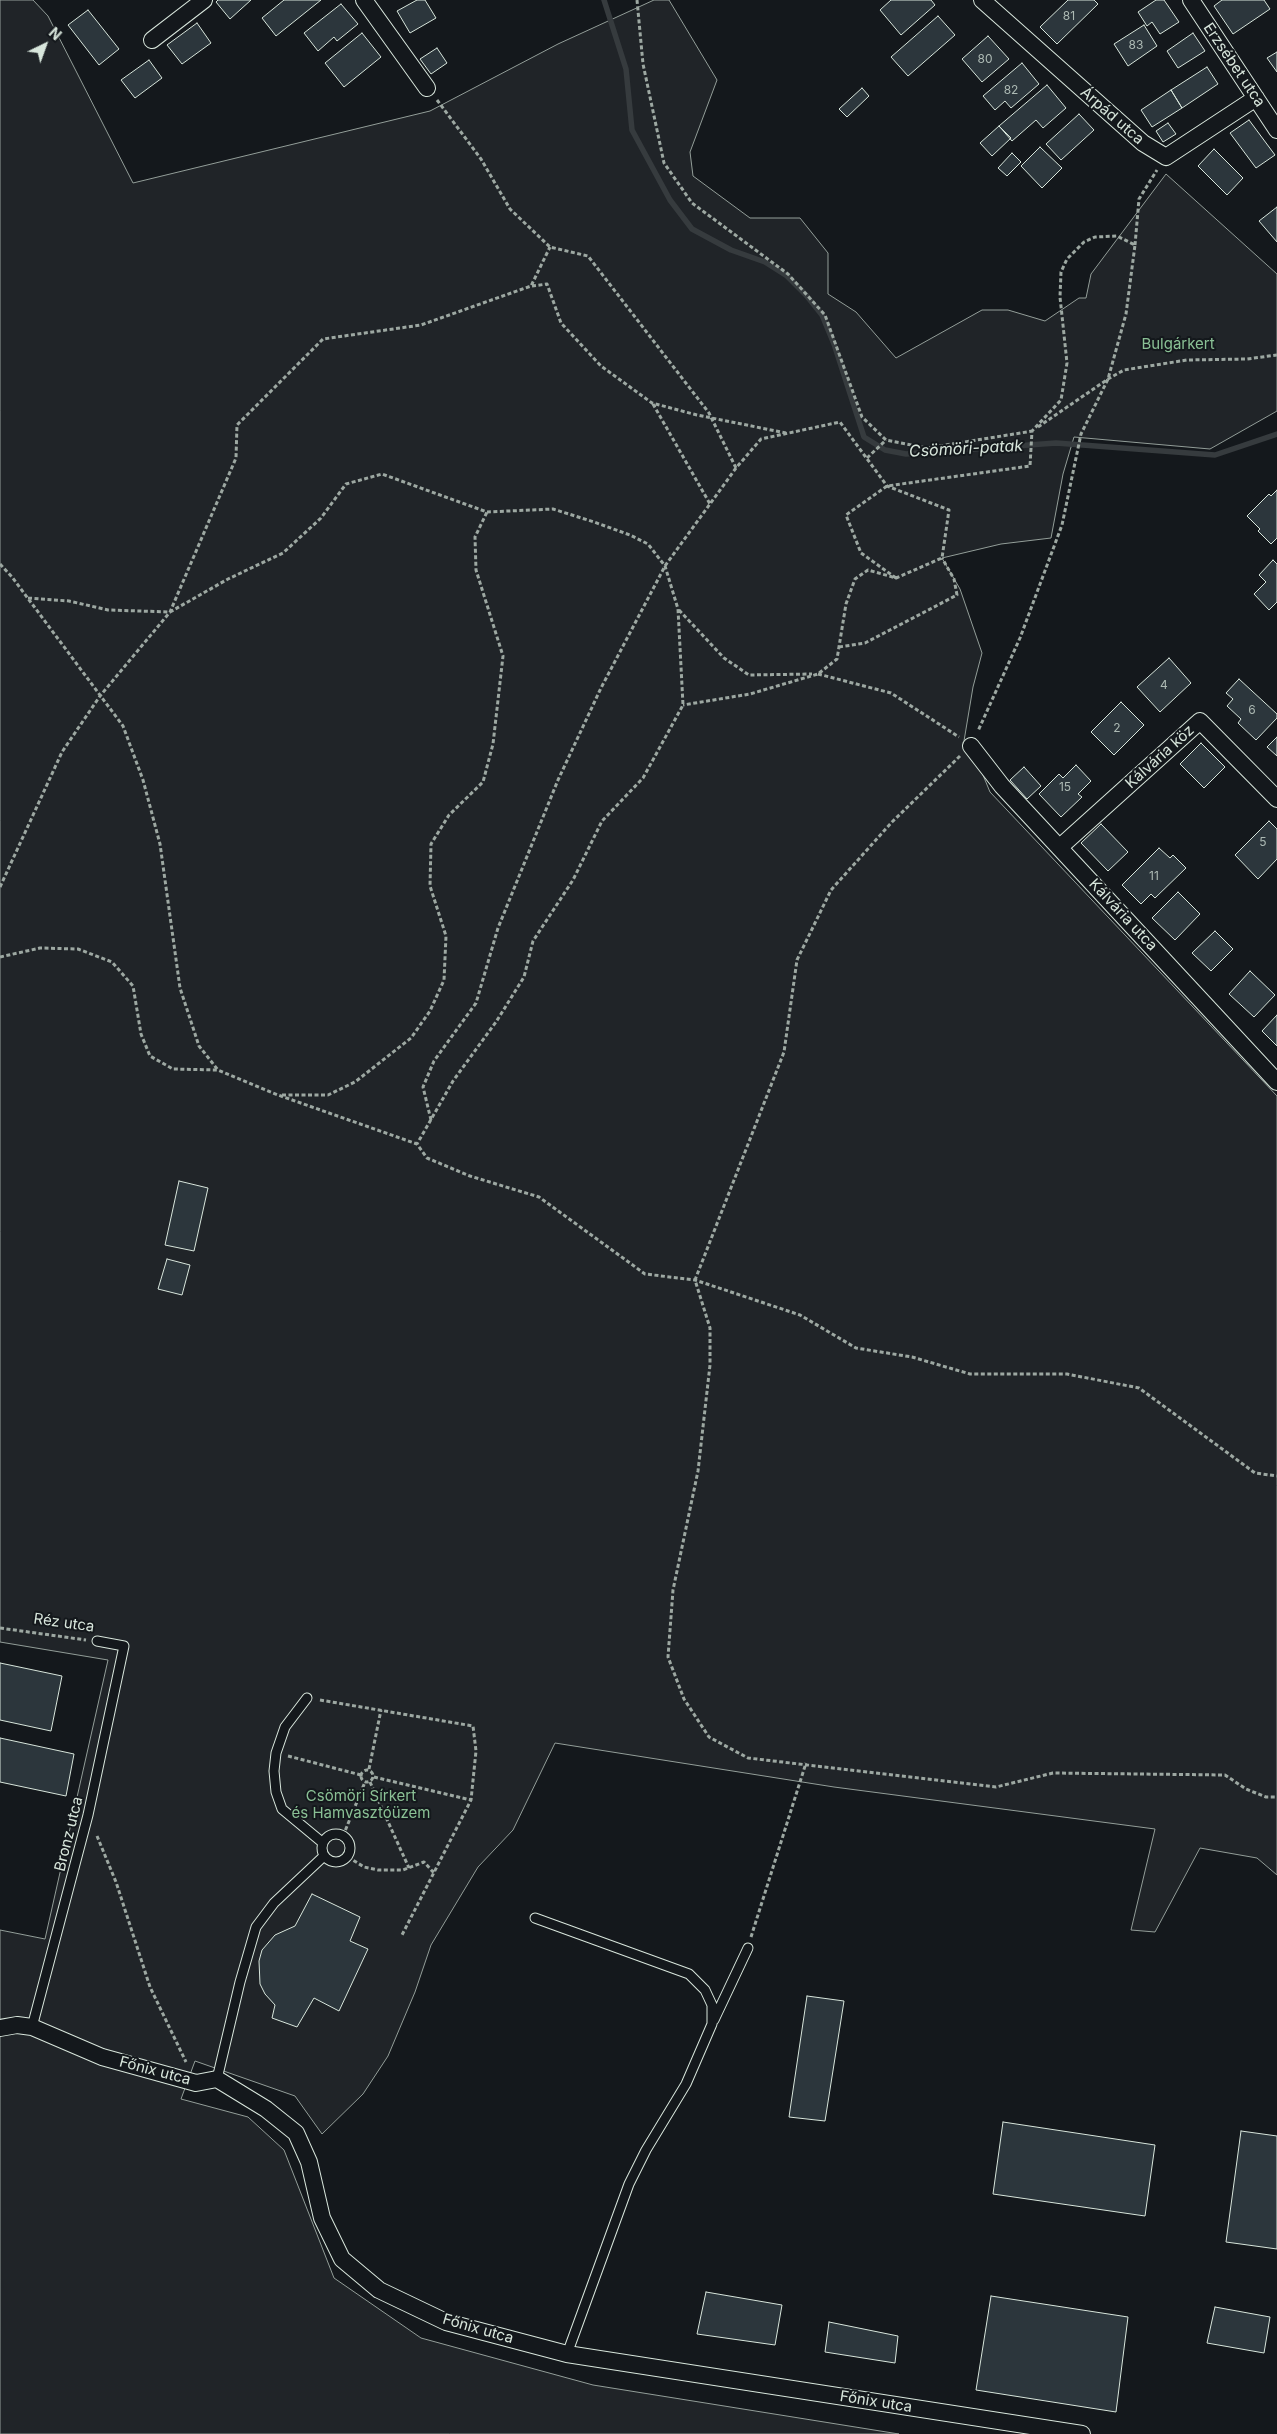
<!DOCTYPE html>
<html>
<head>
<meta charset="utf-8">
<style>
	body { margin:0 }
	#map { position:relative; width:1277px; height:2434px; overflow:hidden; background:#14181c; font-family:Inter,sans-serif }
	canvas { display:block }
	.north { position:absolute; left:20px; top:20px; width:50px; height:50px; -webkit-text-stroke:4px #14181c; paint-order:stroke; rotate:42deg; font-size:14px; font-weight:700; line-height:20px; text-align:center; color:#d8e6dc }
	.north::after { content:''; display:block; margin:auto; width:18px; height:22px; background:#d8e6dc; clip-path:polygon(50% 0,100% 100%,50% 72%,0 100%) }
</style>
</head>
<body>
<div id="map">
<canvas width="1277" height="2434"></canvas>
<div class="north">N</div>
</div>
<script>
const ctx = document.querySelector('canvas').getContext('2d');
ctx.lineJoin = 'round';
function paint(path, color) { ctx.fillStyle = color; ctx.fill(path, 'evenodd'); }
const toPath = rows => new Path2D(rows.map(r => 'M' + r).join(''));
function stroke(path, color, width, dash) { ctx.strokeStyle = color; ctx.lineWidth = width; ctx.lineCap = dash ? 'butt' : 'round'; ctx.setLineDash(dash || []); ctx.stroke(path); }
function write(font, color, halo, rows, align = 'center') {
  ctx.font = font + ' Inter,sans-serif'; ctx.lineWidth = 4; ctx.setLineDash([]); ctx.textBaseline = 'middle'; ctx.strokeStyle = halo; ctx.fillStyle = color; for (const [text, x, y, turn = 0] of rows) {
    ctx.save(); ctx.translate(x, y); ctx.rotate((+turn || 0) * Math.PI / 180); ctx.textAlign = isNaN(turn) ? turn : align; if (halo) ctx.strokeText(text, 0, 0); ctx.fillText(text, 0, 0); ctx.restore();
  }
}
const green = toPath([
	[0,0,33,0,48,16,133,183,430,111,558,44,654,0,669,0,717,80,690,152,693,176,750,218,800,218,828,253,828,294,856,312,896,358,982,310,1008,310,1045,321,1079,298,1086,298,1091,274,1166,174,1277,274,1277,411,1210,449,1074,437,1063,474,1051,538,1001,544,942,558,960,589,982,653,973,687,964,741,971,746,990,792,1277,1096,1277,1875,1257,1858,1200,1848,1155,1932,1131,1930,1155,1829,834,1787,555,1743,513,1830,478,1867,431,1945,415,1992,388,2056,363,2094,322,2134,295,2096,195,2061,181,2099,248,2117,284,2150,334,2278,421,2338,593,2385,899,2434,0,2434,0,1930,45,1939,108,1660,0,1642,0,0]
]);
const stream = toPath([
	[604,0,626,69,632,130,670,200,692,229,731,250,765,262,787,276,806,295,822,315,834,344,864,437,885,450,906,454,1056,443,1215,455,1277,434]
]);
const building = toPath([
	[218,0,251,0,230,19,216,2,218,0],
	[284,0,321,0,276,36,262,18,284,0],
	[417,0,425,0,436,18,410,33,397,11,417,0],
	[891,0,931,0,935,5,901,35,880,10,891,0],
	[1068,0,1094,0,1098,4,1057,44,1040,27,1068,0],
	[1156,0,1164,0,1179,22,1160,34,1152,22,1147,26,1138,12,1156,0],
	[1222,0,1264,0,1270,9,1233,34,1214,6,1222,0],
	[341,4,358,24,337,41,334,37,318,51,304,33,341,4],
	[88,10,119,49,99,65,68,25,88,10],
	[938,16,955,35,908,76,891,57,938,16],
	[197,23,211,43,182,64,167,45,197,23],
	[1144,25,1157,46,1128,66,1114,44,1144,25],
	[362,33,381,57,344,87,325,63,362,33],
	[1193,33,1205,51,1178,68,1167,51,1193,33],
	[988,36,1009,59,982,82,962,59,988,36],
	[437,48,447,63,431,74,420,59,437,48],
	[1277,52,1277,72,1267,58,1277,52],
	[149,60,162,78,135,98,121,80,149,60],
	[1022,63,1039,84,1011,108,1005,101,995,110,983,96,1022,63],
	[1207,67,1218,84,1182,108,1171,90,1207,67],
	[1047,85,1066,108,1043,128,1036,120,1012,141,999,126,1047,85],
	[862,88,869,96,847,117,839,109,862,88],
	[1171,90,1182,108,1152,127,1141,110,1171,90],
	[1079,114,1094,130,1061,160,1046,144,1079,114],
	[1249,120,1275,155,1256,168,1230,133,1249,120],
	[1168,123,1176,134,1163,142,1156,131,1168,123],
	[999,126,1011,138,992,156,980,143,999,126],
	[1040,147,1062,168,1042,188,1021,166,1040,147],
	[1214,149,1243,178,1227,195,1198,166,1214,149],
	[1012,153,1021,162,1007,176,998,168,1012,153],
	[1277,207,1277,242,1259,221,1277,207],
	[1277,490,1277,538,1271,544,1258,531,1260,529,1247,516,1269,494,1271,496,1277,490],
	[1273,560,1277,564,1277,602,1269,610,1254,594,1266,582,1259,575,1273,560],
	[1169,658,1191,683,1160,712,1137,687,1169,658],
	[1239,679,1277,714,1277,718,1256,740,1238,723,1241,719,1227,706,1233,699,1226,693,1239,679],
	[1121,702,1144,725,1114,755,1091,732,1121,702],
	[1277,737,1277,756,1267,747,1277,737],
	[1201,743,1225,767,1204,788,1180,764,1201,743],
	[1076,765,1091,781,1078,794,1082,797,1061,817,1039,794,1059,774,1063,778,1076,765],
	[1024,767,1041,786,1027,799,1010,780,1024,767],
	[1269,821,1277,829,1277,859,1258,879,1235,855,1269,821],
	[1101,824,1128,852,1108,871,1081,843,1101,824],
	[1159,848,1170,858,1173,855,1186,868,1155,898,1151,894,1141,904,1122,885,1159,848],
	[1178,892,1200,914,1175,940,1152,918,1178,892],
	[1215,931,1233,949,1211,971,1192,953,1215,931],
	[1250,971,1275,995,1254,1017,1229,994,1250,971],
	[1277,1015,1277,1046,1262,1031,1277,1015],
	[179,1181,208,1188,194,1251,165,1245,179,1181],
	[167,1259,190,1265,182,1295,158,1289,167,1259],
	[0,1663,62,1676,51,1731,0,1720,0,1663],
	[0,1738,74,1754,66,1796,0,1782,0,1738],
	[312,1894,360,1917,350,1941,368,1949,339,2011,314,1998,297,2027,272,2018,275,2005,265,1994,260,1984,259,1961,262,1950,275,1935,295,1926,312,1894],
	[807,1996,844,2001,825,2121,789,2117,807,1996],
	[1003,2122,1155,2145,1145,2216,993,2194,1003,2122],
	[1241,2131,1277,2136,1277,2249,1226,2242,1241,2131],
	[706,2292,782,2305,775,2345,697,2334,706,2292],
	[991,2296,1128,2317,1116,2412,976,2390,991,2296],
	[1215,2307,1270,2317,1264,2353,1207,2343,1215,2307],
	[829,2322,898,2336,895,2363,825,2352,829,2322]
]);
const path = toPath([
	[637,0,643,64,664,163,692,203,788,274,825,315,862,417,886,440,927,448,1033,431],
	[437,100,481,159,510,209,550,247,588,256,709,413,736,468],
	[1135,245,1139,199,1157,170],
	[532,286,547,284,561,323,601,366,652,403,697,415,786,433],
	[653,404,710,504],
	[1038,427,1108,379,1124,370,1187,360,1247,359,1277,355],
	[867,458,886,440],
	[0,564,12,577,123,726,143,780,160,844,180,988,199,1046,218,1070],
	[896,578,861,553,846,515,887,486,1030,466,1032,431,1061,400,1067,363,1060,297,1061,272,1067,259,1084,242,1095,237,1117,236,1135,245,1126,314,1108,379,1081,434,1062,525,1020,638,978,731],
	[28,598,69,601,108,610,170,612,228,579,283,553,321,518,346,484,382,474,487,512,553,509,594,522,630,535,648,544,665,566,678,609,683,705,643,778,602,821,573,880,533,941,524,977,496,1022,453,1081,417,1144],
	[679,610,724,658,749,675,812,674],
	[839,647,865,643,957,595,954,579,942,558],
	[818,674,891,693,959,737],
	[960,756,892,822,831,890,797,960,784,1052,695,1280,710,1328,710,1365,698,1471,673,1590,668,1657,684,1699,709,1737,748,1758,996,1787,1053,1773,1225,1775,1246,1789,1266,1797,1277,1797],
	[0,887,62,752,100,696,170,612,236,458,237,425,323,339,421,325,531,286,550,247],
	[0,957,40,948,78,949,112,962,133,986,141,1034,150,1056,173,1069,218,1070,278,1095,417,1144,427,1158,470,1176,539,1197,645,1274,695,1280,800,1315,856,1348,912,1357,970,1374,1067,1374,1139,1388,1255,1473,1277,1476],
	[282,1095,328,1095,355,1082,411,1038,430,1011,444,980,446,936,430,886,431,844,449,815,483,782,493,744,503,656,476,570,475,537,487,512],
	[431,1120,423,1087,434,1061,476,1003,498,928,558,780,601,688,665,566,736,468,761,439,840,422,887,486,949,510,942,558,896,578,868,570,855,579,846,604,837,659,818,674,750,694,683,705],
	[0,1628,86,1640],
	[320,1700,473,1726,476,1751,471,1800,402,1935],
	[288,1756,361,1775],
	[369,1769,381,1710],
	'361 1776a6 6 0 1 1 12 0a6 6 0 1 1-12 0Z',
	[374,1777,471,1800],
	[370,1782,409,1868],
	[97,1836,116,1882,150,1987,186,2062],
	[343,1836,365,1782],
	[348,1857,364,1867,378,1870,403,1870,424,1862,434,1873],
	[751,1937,806,1763]
]);
const service = toPath([
	[307,1698,285,1727,276,1753,274,1771,276,1792,282,1809,323,1843],
	'322 1848a14 14 0 1 1 28 0a14 14 0 1 1-28 0Z',
	[535,1918,689,1974,705,1990,712,2005,712,2024,686,2084,646,2150,629,2184,567,2354],
	[714,2020,748,1948],
	[32,2027,88,1815,124,1646,97,1641],
	[217,2079,240,1982,256,1927,274,1903,324,1856]
]);
const minor = toPath([
	[364,0,427,88],
	[982,0,1143,143,1166,157,1256,98],
	[1191,0,1277,130],
	[152,40,204,0],
	[971,746,1002,786,1277,1082],
	[1060,847,1200,721,1277,799],
	[0,2028,17,2025,32,2027,102,2057,196,2083,217,2079,266,2109,296,2133,309,2162,322,2218,342,2259,379,2290,446,2322,567,2354,1082,2434]
]);
const numberNames = [
	["81",1069,16],
	["83",1136,45],
	["80",985,59],
	["82",1011,90],
	["4",1164,685],
	["6",1252,710],
	["2",1117,728],
	["15",1065,787],
	["5",1263,842],
	["11",1154,876]
];
const streetNames = [
	["Erzsébet utca",1234,65,56],
	["Árpád utca",1112,116,41],
	["Kálvária köz",1160,757,-42],
	["Kálvária utca",1123,915,47],
	["Réz utca",64,1623,8],
	["Bronz utca",69,1834,-76],
	["Főnix utca",155,2071,15],
	["Főnix utca",478,2329,16],
	["Főnix utca",876,2402,9]
];
const parkNames = [
	["Bulgárkert",1178,344],
	["Csömöri Sírkert",361,1796],
	["és Hamvasztóüzem",361,1813]
];
const waterNames = [
	["Csömöri-patak",966,449,-3]
];
paint(green, '#202428');
stroke(green, '#939e99', 1);
stroke(stream, '#363b3e', 5.5);
paint(building, '#2c363c');
stroke(building, '#d8e6dc', 1);
stroke(service, '#d8e6dc', 11);
stroke(minor, '#d8e6dc', 18);
stroke(path, '#9da8a2', 3, [4, 2.5]);
stroke(service, '#14181c', 9);
stroke(minor, '#14181c', 16);
write('12px', '#adbab4', null, numberNames);
write('15px', '#d8e6dc', '#14181c', streetNames);
write('15px', '#8ac095', '#14181c', parkNames);
write('italic 16px', '#d8e6dc', '#14181c', waterNames);
</script>
</body>
</html>
